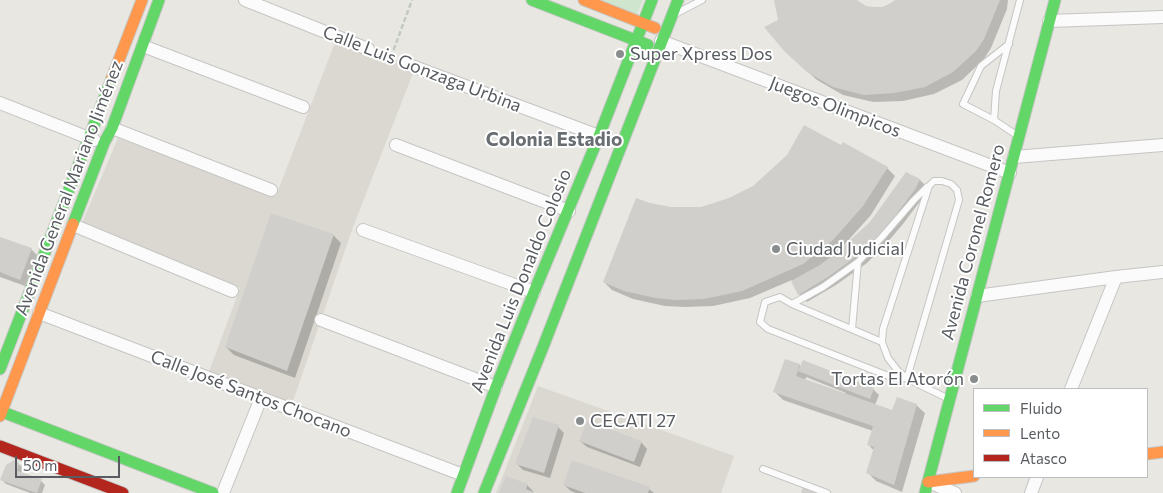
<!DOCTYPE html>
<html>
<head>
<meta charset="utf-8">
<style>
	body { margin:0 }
	#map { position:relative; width:1163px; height:493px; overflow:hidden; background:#e8e7e2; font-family:Commissioner,sans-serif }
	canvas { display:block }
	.legend { position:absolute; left:973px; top:388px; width:175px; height:90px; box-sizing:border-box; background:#fff; border:1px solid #bcbebf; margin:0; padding:6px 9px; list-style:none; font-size:15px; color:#585c60 }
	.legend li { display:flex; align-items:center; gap:10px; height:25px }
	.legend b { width:25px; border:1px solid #bcbebf }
	.scale { position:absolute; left:15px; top:456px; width:105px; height:22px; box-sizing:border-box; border:2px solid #585c60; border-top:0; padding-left:6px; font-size:15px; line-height:18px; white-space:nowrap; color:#585c60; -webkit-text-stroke:4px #fff; paint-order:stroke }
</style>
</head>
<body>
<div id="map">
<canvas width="1163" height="493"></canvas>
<ul class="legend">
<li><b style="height:6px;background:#63d668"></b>Fluido</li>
<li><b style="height:6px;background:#ff974d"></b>Lento</li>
<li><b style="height:6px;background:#b3261e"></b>Atasco</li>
</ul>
<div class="scale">50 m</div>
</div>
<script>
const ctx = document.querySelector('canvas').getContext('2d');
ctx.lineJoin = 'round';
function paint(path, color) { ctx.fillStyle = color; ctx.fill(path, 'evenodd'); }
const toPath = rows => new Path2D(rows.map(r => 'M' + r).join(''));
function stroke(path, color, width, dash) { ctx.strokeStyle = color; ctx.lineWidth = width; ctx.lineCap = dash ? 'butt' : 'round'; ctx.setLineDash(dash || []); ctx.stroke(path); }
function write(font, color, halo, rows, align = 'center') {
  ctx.font = font + ' Commissioner,sans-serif'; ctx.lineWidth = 4; ctx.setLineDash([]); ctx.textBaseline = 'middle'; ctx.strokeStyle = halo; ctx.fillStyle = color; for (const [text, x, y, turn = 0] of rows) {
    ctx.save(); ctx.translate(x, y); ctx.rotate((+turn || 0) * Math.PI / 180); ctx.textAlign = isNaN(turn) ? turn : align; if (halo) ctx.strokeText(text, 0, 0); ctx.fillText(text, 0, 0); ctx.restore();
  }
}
const education = toPath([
	[337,37,415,68,353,227,290,410,207,377,240,288,82,223,118,138,276,196],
	[538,386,734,456,721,493,496,493]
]);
const green = toPath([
	[593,0,643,0,636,17]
]);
const shadow = toPath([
	[775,0,857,0,859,4,866,7,882,8,897,0,1008,0,1007,9,991,48,984,59,962,80,934,94,903,101,873,102,843,95,817,80,795,60,780,20],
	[842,147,887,168,895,176,871,215,844,245,845,246,871,223,907,174,920,180,928,188,924,196,903,224,885,245,867,263,836,285,807,302,799,294,792,280,750,298,713,306,685,307,665,306,633,299,612,290,604,282,671,208,701,208,730,200],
	[333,235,341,243,295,378,234,355,226,347],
	[0,238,31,249,39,257,28,287,0,277],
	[786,361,800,365,801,367,873,389,879,395,875,405,893,411,916,405,925,413,902,492,876,481,868,473,874,451,868,444,873,431,783,400,775,392],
	[806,377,846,393,845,395,805,381],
	[558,427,564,433,550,478,523,470,517,464],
	[580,441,641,442,647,449,640,467,587,447],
	[19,464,23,468,21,474,41,481,45,485,42,493,30,493,6,484,2,480],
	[527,485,533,491,532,493,501,493],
	[564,485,649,489,654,493,576,493,571,491]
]);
const building = toPath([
	[774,0,857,0,866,6,874,7,882,7,889,4,895,0,1000,0,984,39,976,51,953,72,925,87,894,93,864,95,833,87,807,72,785,52,764,27,778,20],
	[804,125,841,145,843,142,888,167,863,206,833,240,803,264,742,291,704,299,676,300,656,298,624,291,603,282,636,198,650,203,671,207,701,207,729,198,753,186,787,155],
	[906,172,920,179,916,188,895,216,877,237,858,255,828,277,798,295,791,281,820,265,837,252,870,222],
	[271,213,334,234,287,371,225,347],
	[0,237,32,248,20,280,0,272],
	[785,359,800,364,796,376,892,410,897,397,917,404,894,485,866,473,874,447,867,445,873,426,773,392],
	[803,360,874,388,870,399,798,371],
	[533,417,559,425,544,473,515,464],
	[587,421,642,441,634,462,579,441],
	[14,460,19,463,17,471,42,479,37,493,0,480,6,465],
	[572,460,650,487,648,493,585,493,563,485],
	[506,476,528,484,526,489,535,493,499,493],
	[803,487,819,493,801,493]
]);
const path = toPath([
	[380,53,393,59],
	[391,57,412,0]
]);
const lane = toPath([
	[677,13,702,0],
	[994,120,963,104,981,66,1009,44],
	[1018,136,994,120,996,91,1020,0],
	[792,304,882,342],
	[852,329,858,262],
	[907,378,959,200,957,190,951,184,942,181,934,181,929,186,883,329,882,342,888,358,898,371,907,378,920,385,949,399],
	[907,378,899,379,891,377,768,329,760,322,765,302,780,297,792,304,823,287,858,262,882,237,914,200,927,187],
	[763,469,827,493]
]);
const street = toPath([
	[245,0,368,49],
	[1049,21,1163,17],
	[661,41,1010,173],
	[143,46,303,107],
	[404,63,599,136],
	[0,103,94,140],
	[112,128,271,190],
	[396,145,569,211],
	[1014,157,1163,145],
	[73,225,232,291],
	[363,230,534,292],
	[977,296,1116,277,1163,272],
	[39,313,463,475],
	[321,320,496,387],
	[1071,389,1116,277],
	[931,483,955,493],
	[223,493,261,398],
	[1031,493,1037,477]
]);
const fast = toPath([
	[532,0,648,45],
	[73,224,104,143,112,128,159,0],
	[0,369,112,78],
	[0,411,213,493],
	[457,493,496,387,534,292,599,136,652,0],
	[484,493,543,347,678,0],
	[925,493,1055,0]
]);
const slow = toPath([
	[584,0,655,28],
	[112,78,142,0],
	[0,416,73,224],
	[1147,454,1163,452],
	[928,482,974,476]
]);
const jam = toPath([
	[0,446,123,493]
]);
const markers = [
	[620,54,5,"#8a8d8e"],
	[776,249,5,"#8a8d8e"],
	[974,379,5,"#8a8d8e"],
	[580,421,5,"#8a8d8e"]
];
const poiNames = [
	["Super Xpress Dos",630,54],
	["Ciudad Judicial",786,249],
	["Tortas El Atorón",964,379,"right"],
	["CECATI 27",590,421]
];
const streetNames = [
	["Calle Luis Gonzaga Urbina",422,69,21],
	["Juegos Olimpicos",835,107,21],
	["Avenida General Mariano Jiménez",69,188,-69],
	["Avenida Coronel Romero",973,242,-75],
	["Avenida Luis Donaldo Colosio",521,281,-68],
	["Calle José Santos Chocano",251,394,21]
];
const neighbourhoodNames = [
	["Colonia Estadio",554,140]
];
paint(education, '#dad8d1');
paint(green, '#d0e5cd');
paint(shadow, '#0003');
paint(building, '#d0cfcc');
stroke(lane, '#c5c5c4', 8);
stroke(street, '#c5c5c4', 14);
stroke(fast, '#c5c6c5', 13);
stroke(slow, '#c5c6c5', 13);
stroke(jam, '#c5c6c5', 13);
stroke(path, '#c4c9c5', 2.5, [5, 2.5]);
stroke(lane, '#fcfbfb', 6);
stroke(street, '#fcfbfb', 12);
stroke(fast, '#63d668', 11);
stroke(slow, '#ff974d', 11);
stroke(jam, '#b3261e', 11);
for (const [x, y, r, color] of markers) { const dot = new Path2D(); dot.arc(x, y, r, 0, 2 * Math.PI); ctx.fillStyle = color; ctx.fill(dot); stroke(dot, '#fff', 2); }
write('18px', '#585c60', '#fff', poiNames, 'left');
write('18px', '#585c60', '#fff', streetNames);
write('bold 19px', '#696e72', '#fff', neighbourhoodNames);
</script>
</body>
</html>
